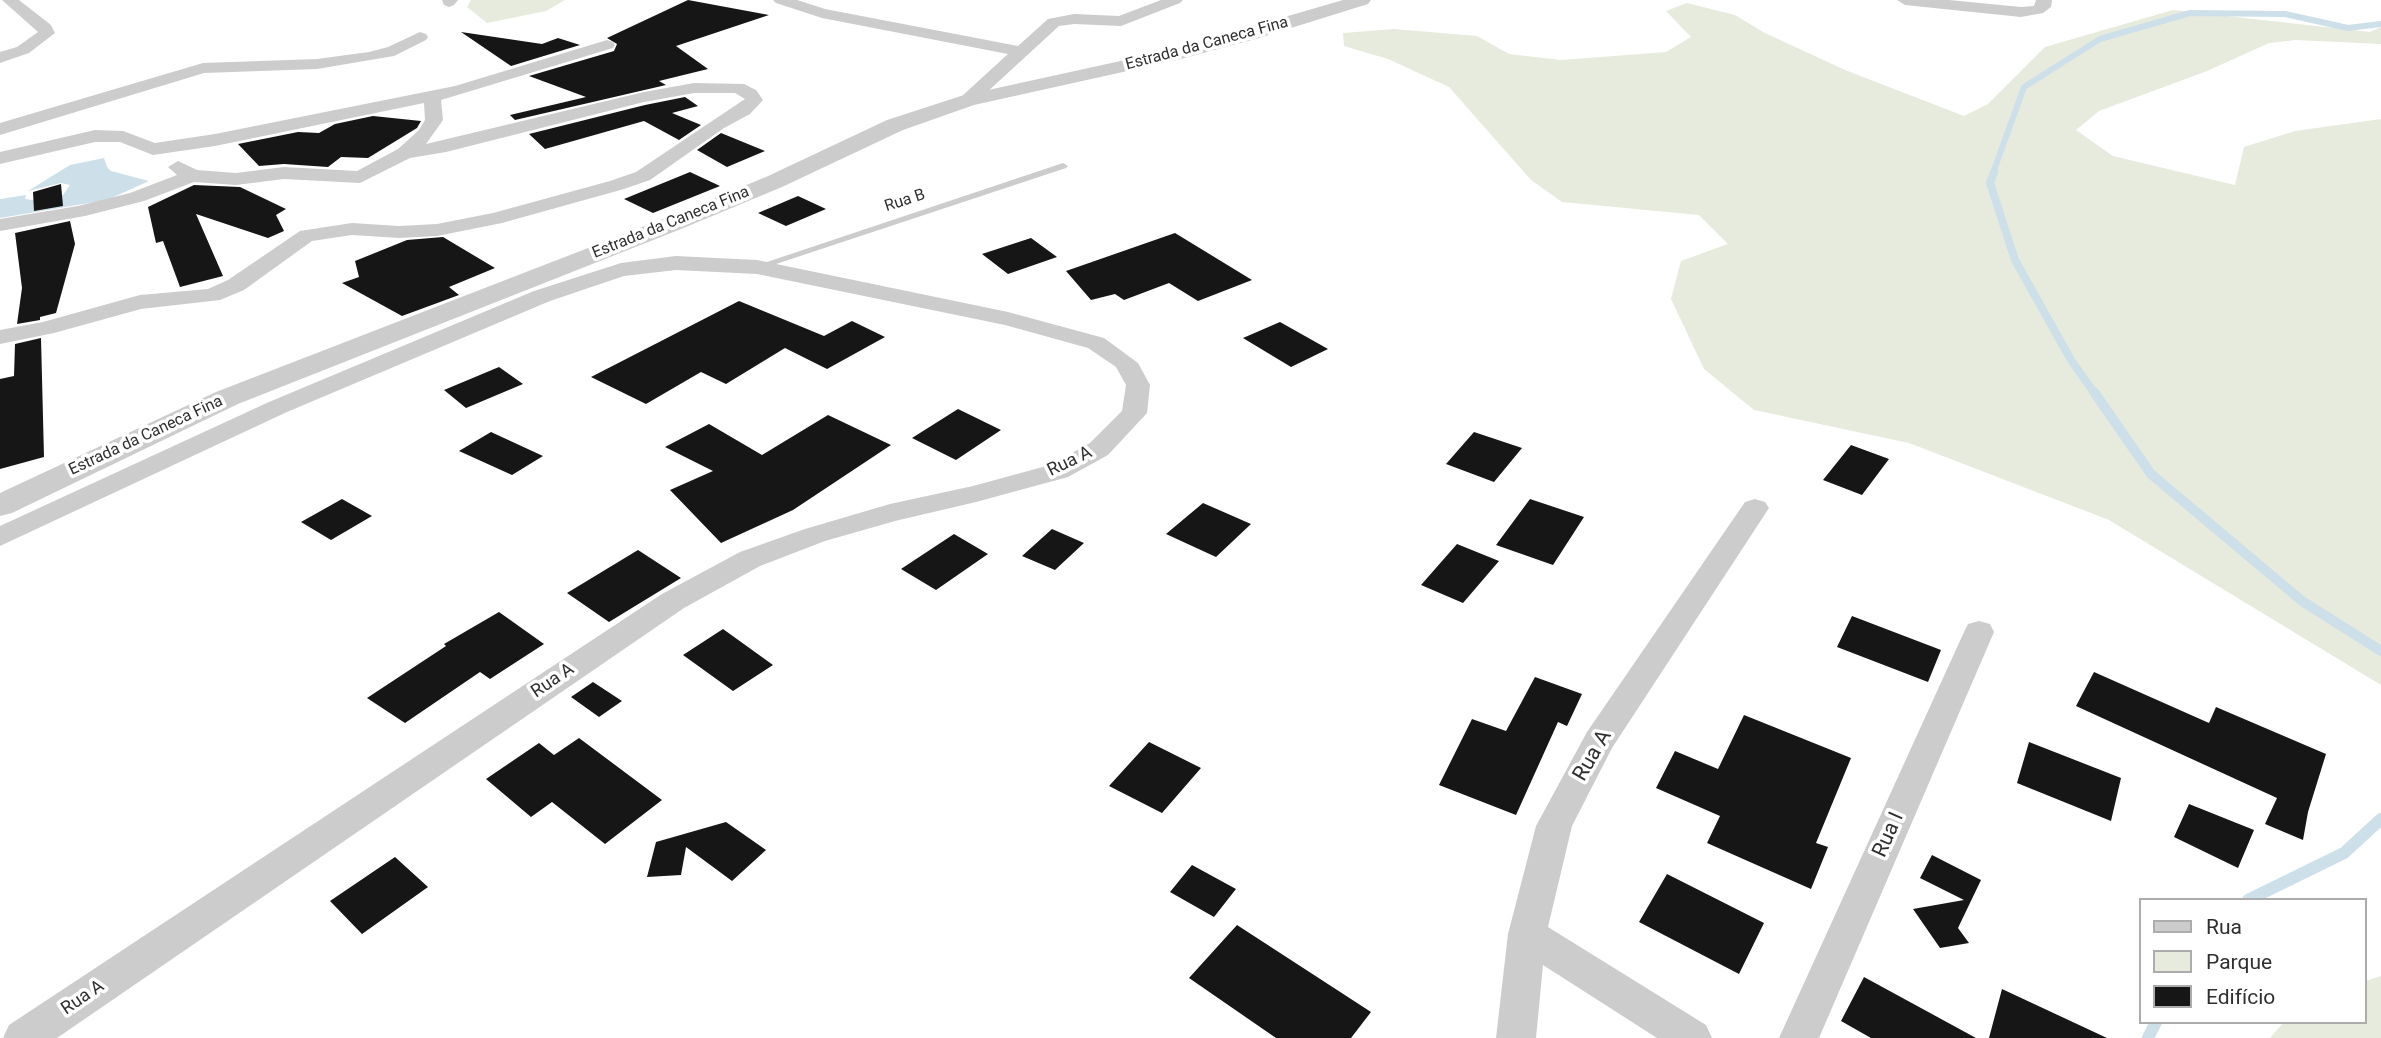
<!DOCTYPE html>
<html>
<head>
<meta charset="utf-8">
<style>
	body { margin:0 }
	#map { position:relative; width:2381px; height:1038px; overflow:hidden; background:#fff; font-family:Roboto,sans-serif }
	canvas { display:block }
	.legend { position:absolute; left:2139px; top:898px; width:228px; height:126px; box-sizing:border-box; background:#fff; border:2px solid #acacac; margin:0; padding:9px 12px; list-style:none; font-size:21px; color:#2f2f2f }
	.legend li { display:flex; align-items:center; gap:14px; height:35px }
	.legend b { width:35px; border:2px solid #acacac }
</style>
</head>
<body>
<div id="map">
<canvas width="2381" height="1038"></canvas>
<ul class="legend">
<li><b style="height:9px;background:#ccc"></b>Rua</li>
<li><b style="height:19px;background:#e6ebde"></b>Parque</li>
<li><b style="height:19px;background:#161616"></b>Edifício</li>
</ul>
</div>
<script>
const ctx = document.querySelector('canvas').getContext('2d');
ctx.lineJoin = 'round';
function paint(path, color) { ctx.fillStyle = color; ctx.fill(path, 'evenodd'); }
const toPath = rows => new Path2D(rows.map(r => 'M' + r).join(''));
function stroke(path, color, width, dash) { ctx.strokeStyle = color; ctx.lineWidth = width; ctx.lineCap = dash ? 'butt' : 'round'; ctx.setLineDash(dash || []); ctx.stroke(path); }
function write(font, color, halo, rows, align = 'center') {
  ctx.font = font + ' Roboto,sans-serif'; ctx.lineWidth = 7; ctx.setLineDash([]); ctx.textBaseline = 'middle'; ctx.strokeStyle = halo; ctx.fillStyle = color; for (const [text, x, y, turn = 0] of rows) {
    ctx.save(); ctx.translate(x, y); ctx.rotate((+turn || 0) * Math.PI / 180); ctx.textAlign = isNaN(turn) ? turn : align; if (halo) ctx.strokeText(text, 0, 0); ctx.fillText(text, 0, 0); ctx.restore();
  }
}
const green = toPath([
	[471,0,565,0,546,11,487,23,467,7],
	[1687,3,1735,15,1763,32,1845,70,1964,116,1988,104,2045,47,2173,10,2370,32,2381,27,2381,44,2296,40,2269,43,2207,71,2099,111,2076,130,2113,156,2235,185,2244,147,2295,131,2381,119,2381,685,2109,520,1909,443,1754,410,1704,369,1671,299,1681,261,1728,244,1699,215,1562,202,1531,180,1449,87,1388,59,1344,46,1343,33,1394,29,1477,36,1509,54,1561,60,1666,52,1691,37,1666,11],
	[2381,976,2381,1038,2270,1038,2284,1022,2365,1022,2365,981]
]);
const water = toPath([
	[104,158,107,167,111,171,149,181,107,200,0,218,0,199,26,195,25,199,33,200,63,195,70,185,61,183,28,191,70,165]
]);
const streamFar3 = toPath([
	[1993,173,2024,87,2100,39,2190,13,2285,14,2348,28,2381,24]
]);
const streamFar2 = toPath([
	[1994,172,1990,183,2015,260,2071,360,2095,394]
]);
const streamFar1 = toPath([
	[2094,392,2151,474,2302,601,2381,651]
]);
const stream = toPath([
	[2248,900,2344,853,2381,819],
	[2148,1038,2156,1022]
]);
const building = toPath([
	[688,0,769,15,676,46,708,69,659,81,666,85,515,120,510,115,586,97,529,76,614,51,617,44,607,38],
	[461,32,542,44,558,38,580,45,511,66],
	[685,97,698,106,672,113,701,125,679,140,644,121,545,149,529,134,645,105],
	[373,116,421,121,417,128,368,158,341,157,328,167,284,164,259,166,238,144,298,132,319,133,335,124],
	[721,133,765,151,727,167,697,150],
	[690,172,720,186,653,213,624,199],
	[61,184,63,206,34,211,33,192],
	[194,185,240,187,286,209,276,215,284,231,268,238,196,214,223,276,180,287,163,241,156,243,148,207],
	[798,196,826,209,786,226,758,213],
	[70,221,75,244,56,313,40,317,40,320,17,324,22,288,15,233],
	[1175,233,1252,280,1198,301,1169,283,1124,300,1115,294,1091,300,1066,271],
	[443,237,495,268,449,287,459,295,402,316,342,283,359,277,355,261,407,240],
	[1031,238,1057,257,1008,274,982,254],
	[739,301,824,336,852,321,885,337,827,369,785,348,726,384,701,372,646,404,591,377],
	[1280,322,1328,349,1291,367,1243,338],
	[41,338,44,457,0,469,0,379,14,376,15,344],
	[499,367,523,384,466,408,444,390],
	[958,409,1001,430,956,460,912,438],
	[828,415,891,445,793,510,721,543,670,490,713,471,665,447,709,424,762,455],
	[491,432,543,456,512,475,459,451],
	[1474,432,1522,448,1494,482,1446,464],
	[1851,445,1889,459,1862,495,1823,480],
	[342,499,372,516,331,540,301,522],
	[1530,499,1584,517,1553,565,1496,545],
	[1203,503,1251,524,1216,557,1166,534],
	[1052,529,1084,543,1055,570,1022,556],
	[954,534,988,554,936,590,901,569],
	[1457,544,1499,561,1463,603,1421,585],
	[638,550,681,578,609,622,567,593],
	[499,612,544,644,490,679,480,672,405,723,367,698,446,646,444,644],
	[1852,616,1941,650,1928,682,1837,647],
	[723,629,773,665,733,691,683,655],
	[2094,672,2209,723,2216,707,2326,754,2308,812,2303,840,2265,824,2277,798,2076,706],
	[1535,677,1582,694,1567,726,1558,722,1516,815,1439,785,1472,719,1506,731],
	[593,682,622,701,599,717,571,697],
	[1744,715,1851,758,1816,843,1828,847,1811,889,1707,843,1720,816,1656,788,1675,751,1718,769],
	[579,738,662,800,605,844,552,802,531,817,486,779,539,743,554,755],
	[1149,742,1201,768,1162,813,1109,786],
	[2029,742,2121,778,2111,821,2017,783],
	[2189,804,2254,830,2238,868,2174,837],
	[726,822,766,850,732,881,686,847,681,875,647,877,656,842],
	[1932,855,1981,880,1958,928,1969,943,1940,948,1913,909,1964,900,1920,878],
	[395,857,428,887,362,934,330,901],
	[1192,865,1236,889,1214,917,1170,892],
	[1667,874,1764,923,1739,974,1639,922],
	[1237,925,1371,1012,1351,1038,1276,1038,1189,978],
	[1864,977,1976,1038,1871,1038,1841,1021],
	[2002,989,2107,1038,1989,1038]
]);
const service = toPath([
	[1063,163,1068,166,1066,168,761,269,753,269,752,267,1063,163]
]);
const minor = toPath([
	[2,0,19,0,51,25,55,33,29,53,0,63,0,52,17,47,38,32,2,0],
	[442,0,458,0,454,5,449,7,444,5,442,0],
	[773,0,797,0,825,9,1018,46,1048,19,1074,14,1119,16,1161,0,1183,0,1180,3,1121,26,1074,24,1059,26,974,104,968,105,959,100,962,96,1008,54,822,18,776,3,773,0],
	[1897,0,1949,0,2021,7,2034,6,2036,0,2052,0,2051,7,2043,13,2021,17,1905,5,1897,0],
	[420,32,426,34,428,37,426,40,394,56,317,69,204,73,0,135,0,123,203,63,317,59,369,52,388,47,420,32],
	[607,40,613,42,615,45,613,48,441,100,443,120,426,144,644,92,694,83,744,84,756,90,763,100,750,114,724,128,650,180,624,189,502,223,437,236,399,238,352,235,312,241,244,290,220,300,141,309,54,333,0,344,0,330,43,322,140,295,208,289,228,280,300,231,352,223,399,226,437,224,493,213,610,181,636,172,745,99,735,93,694,93,644,102,446,152,410,158,360,183,284,179,236,185,194,182,144,201,85,216,0,231,0,219,78,206,130,193,177,175,168,167,178,161,197,170,236,173,284,167,357,171,398,149,419,130,425,120,424,103,215,146,153,155,120,142,95,142,0,164,0,152,95,130,123,131,155,143,215,134,455,86,607,40],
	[676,256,757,260,1008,312,1104,338,1138,363,1150,385,1147,413,1108,455,1068,477,976,502,895,521,825,541,760,566,684,608,57,1038,3,1038,9,1025,662,594,740,552,805,529,890,504,973,486,1050,465,1090,443,1122,411,1126,385,1116,367,1088,348,1005,325,757,274,676,270,624,276,550,301,287,412,0,546,0,526,269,402,534,291,621,263,676,256],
	[1755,499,1765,502,1769,508,1612,748,1572,826,1548,927,1706,1025,1712,1038,1657,1038,1543,965,1536,1038,1496,1038,1508,934,1536,826,1587,732,1745,502,1755,499],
	[1979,621,1990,624,1994,632,1819,1038,1779,1038,1964,632,1968,624,1979,621]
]);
const tertiary = toPath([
	[1343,0,1371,0,1368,4,1259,38,1177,60,974,105,903,130,782,187,681,229,238,404,12,513,0,516,0,493,216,392,663,219,766,177,887,120,961,96,1175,49,1343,0]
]);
const farStreetnames = [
	["Estrada da Caneca Fina",1207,44,-15],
	["Rua B",905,201,-18],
	["Estrada da Caneca Fina",671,223,-22],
	["Estrada da Caneca Fina",146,436,-25]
];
const streetNames = [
	["Rua A",1070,462,-26],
	["Rua A",553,681,-34],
	["Rua A",83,998,-34]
];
const nearStreetnames = [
	["Rua A",1593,756,-60],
	["Rua I",1889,835,-66]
];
paint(green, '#e6ebde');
paint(water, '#cddfe9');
stroke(streamFar3, '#cddfe9', 6);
stroke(streamFar2, '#cddfe9', 8);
stroke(streamFar1, '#cddfe9', 10);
stroke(stream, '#cddfe9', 12);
paint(building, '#161616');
paint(service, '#ccc');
paint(minor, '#ccc');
paint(tertiary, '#ccc');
write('16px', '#2f2f2f', '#fff', farStreetnames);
write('18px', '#2f2f2f', '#fff', streetNames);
write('21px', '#2f2f2f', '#fff', nearStreetnames);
</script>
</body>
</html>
